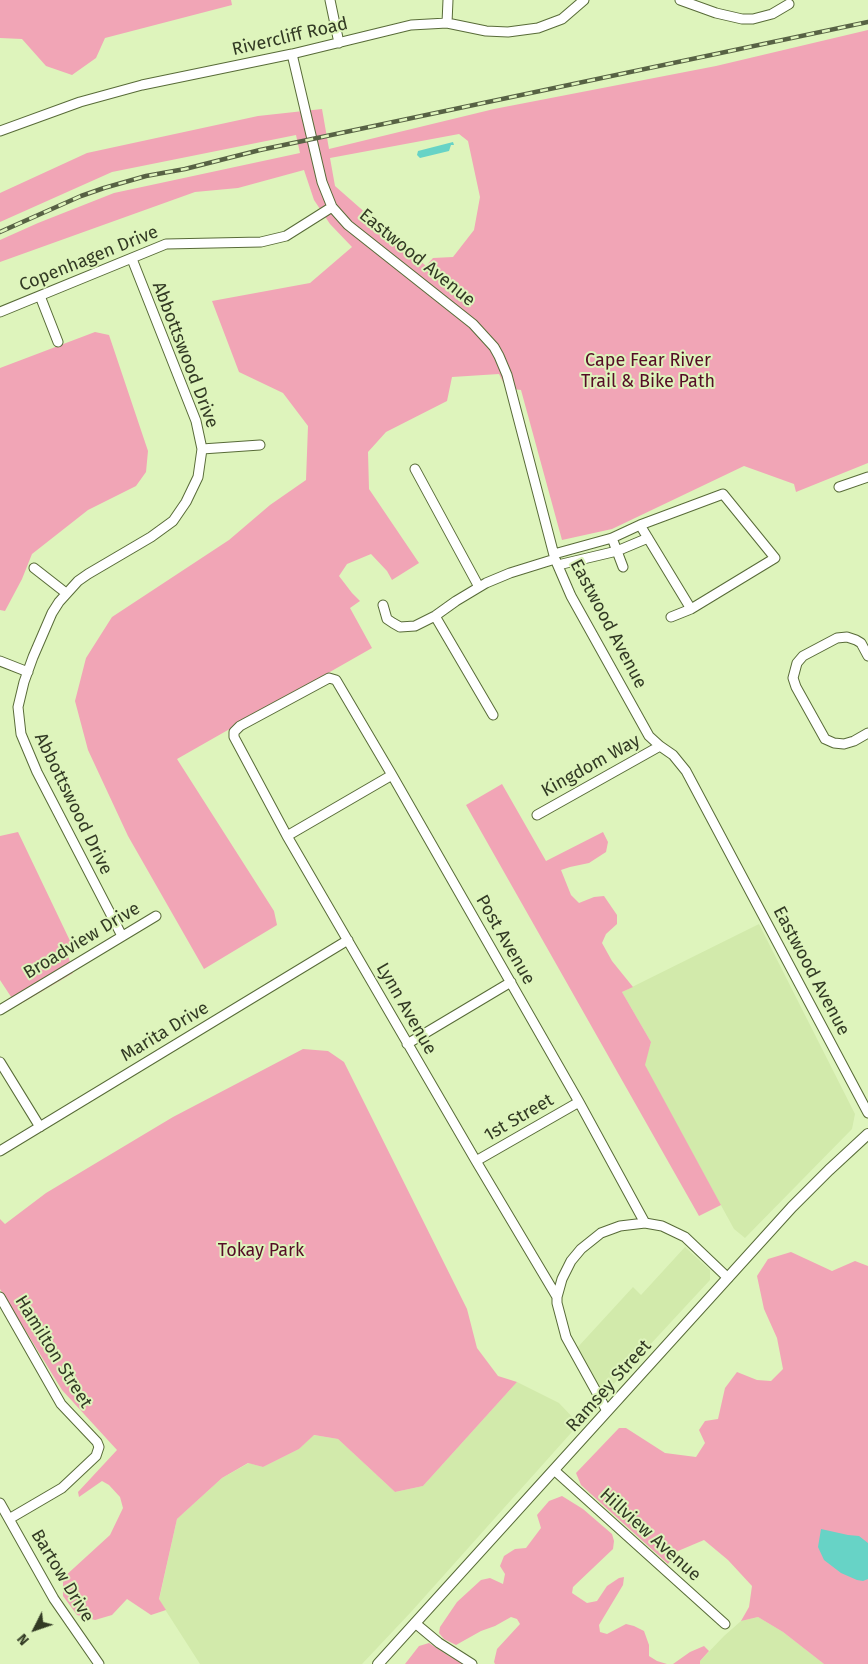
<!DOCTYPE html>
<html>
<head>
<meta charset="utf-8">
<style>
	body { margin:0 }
	#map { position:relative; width:868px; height:1664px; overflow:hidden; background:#def4bc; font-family:"Fira Sans",sans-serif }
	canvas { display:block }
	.north { position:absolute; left:10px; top:1604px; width:50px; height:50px; -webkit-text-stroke:4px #def4bc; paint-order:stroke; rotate:229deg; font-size:14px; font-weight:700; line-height:20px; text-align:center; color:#323a24 }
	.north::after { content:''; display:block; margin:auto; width:18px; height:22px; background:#323a24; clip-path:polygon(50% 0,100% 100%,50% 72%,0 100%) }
</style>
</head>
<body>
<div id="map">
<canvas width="868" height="1664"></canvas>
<div class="north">N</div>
</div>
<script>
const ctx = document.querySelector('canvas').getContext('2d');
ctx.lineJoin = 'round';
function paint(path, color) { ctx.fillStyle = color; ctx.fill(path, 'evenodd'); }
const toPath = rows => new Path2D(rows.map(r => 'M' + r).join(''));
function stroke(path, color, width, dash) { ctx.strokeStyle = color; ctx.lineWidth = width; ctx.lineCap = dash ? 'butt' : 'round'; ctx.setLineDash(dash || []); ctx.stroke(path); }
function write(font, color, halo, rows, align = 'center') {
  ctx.font = font + ' "Fira Sans",sans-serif'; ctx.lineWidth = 4; ctx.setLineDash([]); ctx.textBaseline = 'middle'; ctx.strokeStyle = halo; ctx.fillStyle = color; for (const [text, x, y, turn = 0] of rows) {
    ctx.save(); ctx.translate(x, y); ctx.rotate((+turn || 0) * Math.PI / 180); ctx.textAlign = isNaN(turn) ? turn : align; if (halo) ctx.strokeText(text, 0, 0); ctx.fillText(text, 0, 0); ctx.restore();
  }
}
const built = toPath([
	[759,924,855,1114,852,1129,745,1238,734,1229,644,1065,651,1042,622,992],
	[685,1247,710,1270,710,1280,608,1390,600,1389,577,1348,633,1287,641,1295],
	[517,1382,559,1403,579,1424,411,1612,362,1664,200,1664,159,1600,177,1519,222,1478,249,1463,263,1467,299,1449,313,1435,338,1439,395,1492,423,1486],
	[758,1617,783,1632,824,1664,700,1664,700,1661,724,1636,741,1621]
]);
const green = toPath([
	[0,0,231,0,232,5,105,38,96,58,72,75,46,66,22,39,0,38],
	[868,30,868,463,796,492,794,484,744,466,612,529,562,540,521,390,506,388,499,374,452,377,447,401,386,432,368,452,369,489,419,563,392,580,387,571,371,554,347,564,339,576,352,593,360,601,350,608,372,648,177,759,274,911,277,925,204,969,128,836,88,750,75,701,86,658,112,617,229,540,270,505,306,480,308,426,283,393,239,372,212,301,310,283,352,247,330,224,314,200,304,170,238,188,195,192,0,262,0,240,38,223,114,193,300,153,296,135,112,172,0,222,0,193,87,153,258,116,322,109,329,149,494,109,716,66],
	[459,134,468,141,480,197,474,230,453,257,433,258,426,266,335,186,330,158],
	[95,332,109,335,148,451,146,472,136,486,88,510,32,554,22,579,5,611,0,610,0,368],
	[502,784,546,861,603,832,608,842,606,852,589,863,570,867,561,870,571,895,579,903,594,897,604,896,617,915,617,924,606,934,602,943,612,961,633,987,622,992,651,1042,645,1065,721,1205,699,1216,466,805],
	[18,832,72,945,68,955,73,973,17,1006,0,980,0,836],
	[303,1049,328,1051,344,1062,467,1309,477,1348,498,1376,517,1382,423,1486,395,1492,338,1439,314,1435,299,1449,263,1467,248,1463,222,1478,177,1519,159,1599,166,1610,151,1615,127,1599,112,1615,95,1620,77,1615,63,1596,63,1578,110,1535,123,1508,120,1497,109,1485,102,1481,79,1497,78,1492,117,1450,62,1390,0,1289,0,1219,5,1224,46,1193,173,1117],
	[791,1252,832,1271,855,1261,868,1266,868,1664,824,1664,783,1632,758,1617,741,1621,749,1607,752,1586,728,1560,704,1540,678,1551,668,1564,581,1485,576,1473,619,1428,626,1428,665,1453,696,1457,705,1443,699,1430,705,1421,718,1419,725,1388,737,1372,757,1380,771,1381,783,1369,777,1338,764,1309,757,1276,768,1259],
	[562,1496,583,1509,612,1534,614,1541,613,1549,573,1587,572,1593,587,1603,597,1601,607,1586,619,1578,624,1577,623,1585,599,1625,600,1632,607,1634,626,1624,634,1626,644,1631,649,1645,649,1656,657,1661,667,1664,495,1664,494,1662,497,1649,520,1624,517,1619,511,1617,495,1626,481,1631,456,1645,444,1639,439,1633,440,1627,457,1602,481,1580,490,1578,503,1584,505,1574,500,1566,504,1556,515,1549,526,1548,541,1528,537,1515,549,1501],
	[429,1643,449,1656,464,1664,405,1664,419,1646],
	[704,1646,709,1651,700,1661,700,1664,673,1664,690,1652]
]);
const water = toPath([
	[453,142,454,145,451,145,449,151,420,158,417,155,418,151],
	[821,1529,848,1535,859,1536,868,1543,868,1579,863,1581,857,1580,841,1573,824,1560,818,1547]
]);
const minor = toPath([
	[330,0,339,43],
	[680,0,716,13,742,19,753,19,772,14,789,4],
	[447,23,448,0],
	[292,54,322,182,332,207,348,225,473,324,494,347,499,356,507,375,555,559,571,596,649,736,660,746,673,755,686,771,868,1113],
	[0,131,80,102,142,85,292,54,411,25,447,23,486,31,508,32,538,28,562,19,584,0],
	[40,296,58,342],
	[0,312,166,244,261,242,286,236,332,207],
	[202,449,260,445],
	[415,469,479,587],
	[839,487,868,477],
	[612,538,623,567],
	[554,554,612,538,640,525],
	[558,565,617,551,648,538],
	[34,568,66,593],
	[383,605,387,619,393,623,400,627,415,626,435,616,456,601,486,583,510,573,555,559],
	[435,616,493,715],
	[671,617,691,609,775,558,723,494,640,525,691,609],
	[868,656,861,643,856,640,847,637,837,638,803,656,797,663,793,678,796,687,825,739,834,743,844,744,854,741,868,733],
	[0,661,28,672],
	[537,815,660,746],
	[287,836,392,775],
	[122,936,37,772,21,734,18,707,24,682,33,657,52,613,59,602,78,581,88,574,151,537,173,521,186,502,198,477,202,449,196,421,132,259],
	[0,1010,156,916],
	[407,1044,511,982],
	[0,1062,40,1127],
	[0,1151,348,940],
	[476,1161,579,1102],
	[0,1297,61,1404,97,1442,99,1447,96,1456,62,1488,9,1519],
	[557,1297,476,1161,287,836,234,737,234,732,240,726,329,678,336,680,392,775,579,1102,645,1223],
	[607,1411,566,1337,557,1303,557,1297,562,1279,571,1261,581,1249,601,1233,620,1226,645,1223,662,1226,685,1237,728,1278],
	[554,1470,725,1624],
	[0,1503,54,1599,99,1664],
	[415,1623,439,1643,472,1664]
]);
const major = toPath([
	[378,1664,792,1207,829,1170,868,1134]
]);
const rail = toPath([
	[0,232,81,196,104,188,146,176,185,169,260,150,868,22]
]);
const streetNames = [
	["Rivercliff Road",290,37,-13],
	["Eastwood Avenue",417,258,39],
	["Copenhagen Drive",89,259,-22],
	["Abbottswood Drive",185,355,69],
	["Eastwood Avenue",608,624,62],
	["Kingdom Way",591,766,-29],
	["Abbottswood Drive",73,804,64],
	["Post Avenue",505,940,60],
	["Broadview Drive",82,941,-31],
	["Eastwood Avenue",811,971,62],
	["Lynn Avenue",406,1009,60],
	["Marita Drive",165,1032,-31],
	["1st Street",519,1118,-30],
	["Hamilton Street",53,1352,58],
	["Ramsey Street",609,1386,-48],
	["Hillview Avenue",650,1535,42],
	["Bartow Drive",62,1576,59]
];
const parkNames = [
	["Cape Fear River",648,361],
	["Trail & Bike Path",648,382],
	["Tokay Park",261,1251]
];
paint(built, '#d2eaab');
paint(green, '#f1a5b6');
paint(water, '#67d3c6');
stroke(minor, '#586b38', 11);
stroke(major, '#586b38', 12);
stroke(minor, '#fff', 9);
stroke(major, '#fff', 10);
stroke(rail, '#576244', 4.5);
stroke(rail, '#def4bc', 2.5, [8]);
write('18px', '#323a24', '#def4bc', streetNames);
write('18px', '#550c26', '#def4bc', parkNames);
</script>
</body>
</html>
